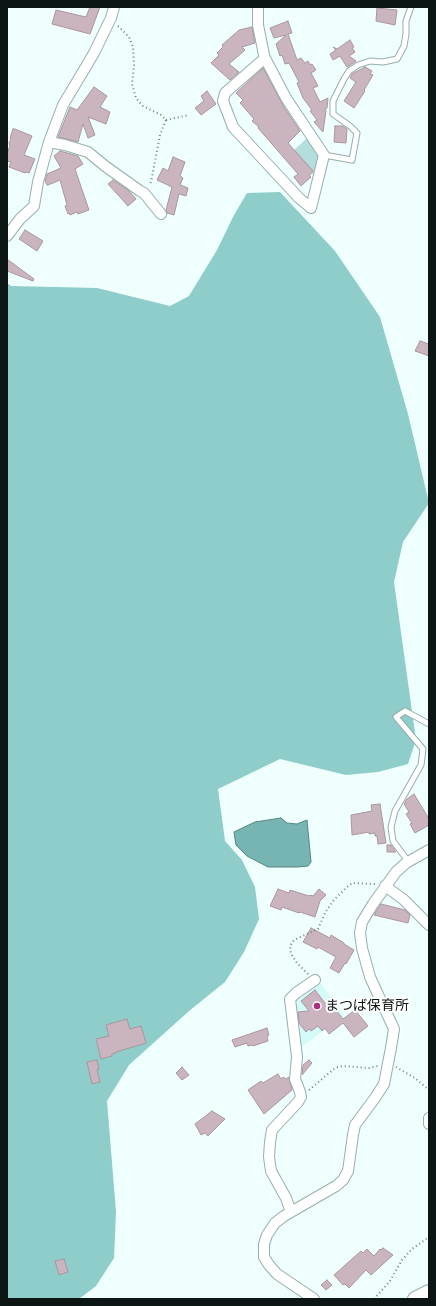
<!DOCTYPE html>
<html>
<head>
<meta charset="utf-8">
<style>
	body { margin:0 }
	#map { position:relative; width:436px; height:1306px; overflow:hidden; background:#eefffd; font-family:"Fira Sans Condensed",sans-serif }
	canvas { display:block }
	.frame { position:absolute; inset:0; border:8px solid #0c1615; pointer-events:none }
</style>
</head>
<body>
<div id="map">
<canvas width="436" height="1306"></canvas>
<div class="frame"></div>
</div>
<script>
const ctx = document.querySelector('canvas').getContext('2d');
ctx.lineJoin = 'round';
function paint(path, color) { ctx.fillStyle = color; ctx.fill(path, 'evenodd'); }
const toPath = rows => new Path2D(rows.map(r => 'M' + r).join(''));
function stroke(path, color, width, dash) { ctx.strokeStyle = color; ctx.lineWidth = width; ctx.lineCap = dash ? 'butt' : 'round'; ctx.setLineDash(dash || []); ctx.stroke(path); }
function write(font, color, halo, rows, align = 'center') {
  ctx.font = font + ' "Fira Sans Condensed","Noto Sans JP",sans-serif'; ctx.lineWidth = 4; ctx.setLineDash([]); ctx.textBaseline = 'middle'; ctx.strokeStyle = halo; ctx.fillStyle = color; for (const [text, x, y, turn = 0] of rows) {
    ctx.save(); ctx.translate(x, y); ctx.rotate((+turn || 0) * Math.PI / 180); ctx.textAlign = isNaN(turn) ? turn : align; if (halo) ctx.strokeText(text, 0, 0); ctx.fillText(text, 0, 0); ctx.restore();
  }
}
const built = toPath([
	[319,981,344,1016,301,1047,295,997]
]);
const green = toPath([
	[307,138,321,155,316,178,293,151]
]);
const forest = toPath([
	[280,192,335,251,380,317,408,414,429,503,403,542,394,582,416,740,408,764,378,772,346,775,280,759,218,789,225,841,242,860,255,887,259,919,244,952,225,982,189,1011,129,1065,107,1101,116,1212,114,1258,96,1286,79,1299,7,1299,7,283,11,286,97,288,170,306,189,296,217,250,234,215,247,193]
]);
const water = toPath([
	[281,818,287,823,297,824,307,820,311,862,308,866,298,867,268,867,247,856,236,845,234,832,255,822,281,818]
]);
const building = toPath([
	[90,7,100,7,90,34,52,24,56,10,86,17,90,7],
	[377,8,397,10,395,25,376,21,377,8],
	[288,21,292,33,288,34,297,60,301,58,305,63,308,61,310,65,312,64,316,70,311,73,318,86,313,88,320,102,328,98,327,108,325,109,326,111,323,132,314,122,317,120,310,111,312,110,303,98,297,83,299,82,289,63,285,64,282,55,280,56,276,44,286,35,274,38,270,28,288,21],
	[252,27,255,43,242,47,245,50,229,64,239,72,230,80,211,63,219,55,217,53,223,47,222,45,239,30,252,27],
	[350,40,354,47,352,48,355,52,349,56,356,61,347,67,340,56,333,60,330,54,336,50,333,47,337,49,350,40],
	[365,67,372,71,370,74,373,75,364,90,365,91,354,108,344,101,356,82,350,78,352,74,365,67],
	[263,68,284,107,300,131,288,143,313,171,309,176,311,177,301,186,294,177,298,174,258,128,259,127,252,121,254,119,240,103,243,100,236,93,263,68],
	[94,87,107,96,100,107,110,112,106,124,88,117,95,135,88,138,83,124,78,142,58,137,70,107,77,110,94,87],
	[207,91,216,104,201,115,195,108,204,101,201,96,207,91],
	[335,126,343,126,347,129,346,143,334,142,335,126],
	[13,129,15,129,32,136,24,155,35,159,29,173,26,172,25,173,9,167,11,162,7,161,7,153,10,146,9,143,11,139,10,138,13,129],
	[60,151,78,156,83,164,75,169,89,210,78,214,77,212,70,215,69,213,68,214,65,206,67,205,60,180,48,185,47,185,45,181,47,174,61,168,54,156,60,151],
	[173,157,185,162,180,176,183,178,180,185,188,188,186,196,179,194,174,215,167,213,166,210,172,187,157,180,163,168,168,171,173,157],
	[113,180,128,190,136,199,128,206,108,184,113,180],
	[25,230,43,241,37,251,19,239,25,230],
	[7,259,34,279,33,281,7,271,7,259],
	[420,341,429,344,429,356,415,351,420,341],
	[414,794,429,819,429,825,415,833,410,824,412,823,406,814,409,812,404,804,407,799,414,794],
	[380,804,386,843,378,844,377,836,375,836,375,833,369,834,369,832,352,835,351,815,372,811,371,805,380,804],
	[387,845,391,845,396,852,387,852,387,845],
	[278,889,289,893,290,890,309,896,310,895,313,896,319,889,326,895,320,901,315,917,300,912,299,913,282,907,281,910,270,906,278,889],
	[381,904,405,910,410,915,408,923,374,915,381,904],
	[311,928,330,938,331,935,344,943,344,944,354,950,346,964,345,963,339,973,330,968,336,957,318,947,317,949,303,942,311,928],
	[315,990,331,1011,334,1008,343,1019,355,1010,368,1026,354,1037,343,1023,329,1034,325,1028,322,1031,318,1026,311,1031,309,1029,306,1032,299,1023,298,1012,309,1011,301,1001,315,990],
	[127,1019,130,1029,141,1026,146,1043,116,1052,116,1053,112,1054,112,1056,101,1059,96,1039,109,1036,106,1025,127,1019],
	[267,1028,269,1035,267,1036,268,1041,253,1046,252,1045,248,1046,247,1043,235,1047,232,1040,267,1028],
	[97,1060,99,1069,97,1069,100,1082,92,1084,87,1062,97,1060],
	[309,1060,312,1063,302,1075,303,1065,309,1060],
	[182,1067,189,1075,182,1080,176,1073,182,1067],
	[278,1074,281,1079,283,1077,286,1079,289,1077,292,1090,264,1114,248,1090,261,1081,263,1083,278,1074],
	[212,1111,225,1119,208,1136,205,1133,201,1135,195,1124,212,1111],
	[383,1248,393,1255,371,1275,366,1270,349,1288,345,1284,343,1285,334,1275,361,1251,363,1253,367,1249,374,1256,380,1249,381,1250,383,1248],
	[64,1259,68,1272,59,1275,55,1261,64,1259],
	[327,1280,332,1285,326,1290,321,1285,327,1280]
]);
const path = toPath([
	[118,26,129,37,133,47,134,65,132,84,136,98,143,106,161,115,166,120,160,135,151,182,149,185],
	[166,120,189,115],
	[308,974,297,963,291,954,290,946,294,940,318,929,325,913,333,901,346,888,352,883,375,884],
	[396,1067,415,1078,429,1090],
	[309,1090,335,1068,343,1066,369,1068,378,1066],
	[374,1299,390,1281,402,1260,412,1249,429,1237]
]);
const service = toPath([
	[324,155,352,160,357,133,350,126,333,114,333,101,344,79,349,71,358,65,370,61,383,62,397,59,404,46,406,34,406,21,411,7],
	[408,861,393,841,391,827,395,811,421,765,423,749,396,717,405,711,429,724]
]);
const minor = toPath([
	[258,7,258,25,264,55,265,58,286,98,324,155,311,208,299,198,233,127,223,101,225,93,265,58],
	[49,142,65,145,88,152,105,166,140,191,144,193,161,214],
	[7,236,20,219,34,206,38,182,49,142,63,105,94,53,111,18,114,7],
	[385,886,403,899,429,925],
	[429,1118,429,1124],
	[291,1212,286,1198,271,1171,269,1157,270,1142,272,1130,298,1102,301,1097,300,1092,295,1079,297,1057,290,999,296,993,315,980],
	[314,1299,277,1274,269,1265,264,1257,264,1244,267,1235,275,1223,284,1216,336,1186,343,1180,348,1171,353,1135,355,1125,375,1098,384,1084,391,1048,394,1029,370,977,362,948,360,933,362,922,373,904,396,872,406,863,429,850]
]);
const secondary = toPath([
	[415,1299,429,1292]
]);
const markers = [
	[317,1006,4,"#ab2f81"]
];
const poiNames = [
	["まつば保育所",325,1006]
];
paint(built, '#d4fbf7');
paint(green, '#b4dedb');
paint(forest, '#8ecdc9');
paint(water, '#76b5b1');
stroke(water, '#568582', 1);
paint(building, '#cab4c0');
stroke(building, '#aa95a0', 1);
stroke(service, '#94afad', 7);
stroke(minor, '#94afad', 12);
stroke(secondary, '#94afad', 16);
stroke(path, '#73807f', 2, [1, 3]);
stroke(service, '#fff', 5);
stroke(minor, '#fff', 10);
stroke(secondary, '#fff', 14);
for (const [x, y, r, color] of markers) { const dot = new Path2D(); dot.arc(x, y, r, 0, 2 * Math.PI); ctx.fillStyle = color; ctx.fill(dot); stroke(dot, '#fff', 1.5); }
write('14px', '#0c1615', '#fff', poiNames, 'left');
</script>
</body>
</html>
